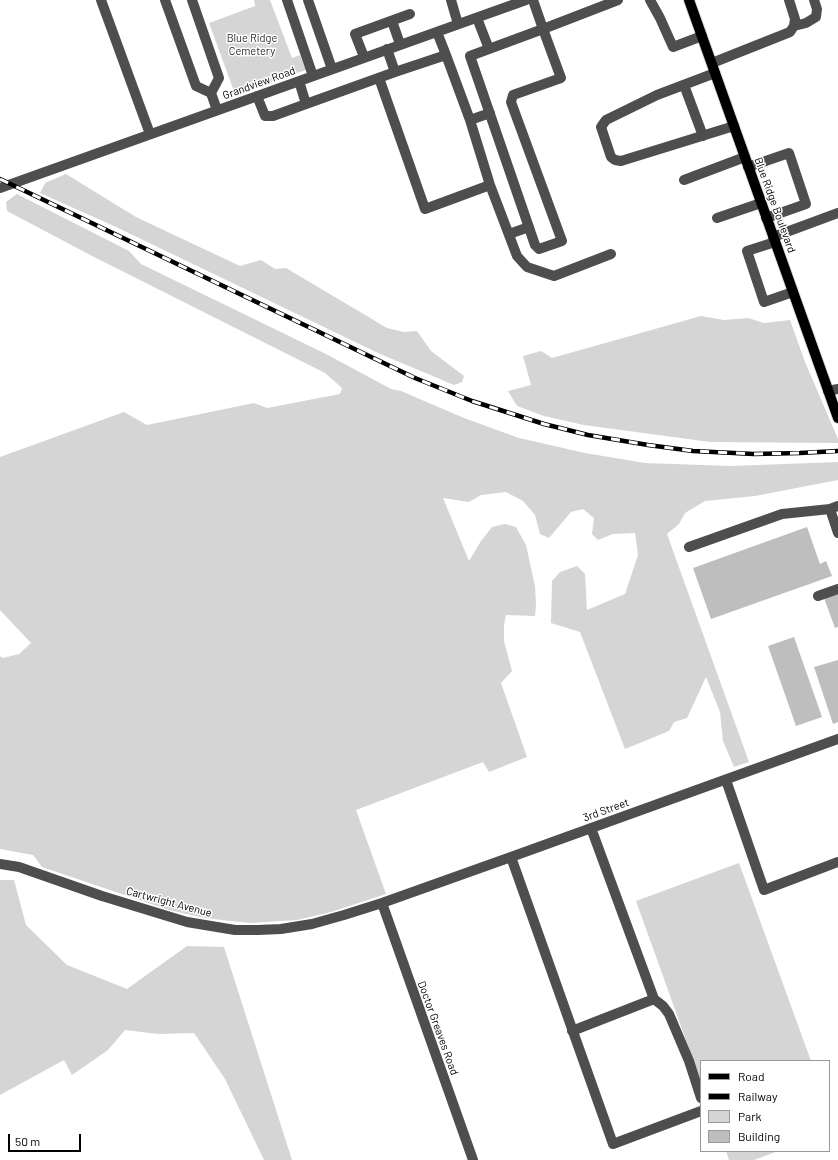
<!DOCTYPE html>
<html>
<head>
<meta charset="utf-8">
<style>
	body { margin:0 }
	#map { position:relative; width:838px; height:1160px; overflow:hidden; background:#fff; font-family:Barlow,sans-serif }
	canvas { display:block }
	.legend { position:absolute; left:700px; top:1060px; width:130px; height:92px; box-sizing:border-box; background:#fff; border:1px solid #999; margin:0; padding:5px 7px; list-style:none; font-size:12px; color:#000 }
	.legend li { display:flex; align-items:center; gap:8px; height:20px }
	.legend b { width:20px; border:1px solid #999 }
	.scale { position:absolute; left:8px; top:1134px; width:73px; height:18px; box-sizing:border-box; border:2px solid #000; border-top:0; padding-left:5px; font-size:12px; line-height:14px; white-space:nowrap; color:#000; -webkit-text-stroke:3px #fff; paint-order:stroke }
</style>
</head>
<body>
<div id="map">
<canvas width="838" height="1160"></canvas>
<ul class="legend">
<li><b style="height:5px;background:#000"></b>Road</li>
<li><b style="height:5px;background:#000"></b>Railway</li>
<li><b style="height:11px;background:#d5d5d5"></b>Park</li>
<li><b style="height:11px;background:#bebebe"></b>Building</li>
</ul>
<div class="scale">50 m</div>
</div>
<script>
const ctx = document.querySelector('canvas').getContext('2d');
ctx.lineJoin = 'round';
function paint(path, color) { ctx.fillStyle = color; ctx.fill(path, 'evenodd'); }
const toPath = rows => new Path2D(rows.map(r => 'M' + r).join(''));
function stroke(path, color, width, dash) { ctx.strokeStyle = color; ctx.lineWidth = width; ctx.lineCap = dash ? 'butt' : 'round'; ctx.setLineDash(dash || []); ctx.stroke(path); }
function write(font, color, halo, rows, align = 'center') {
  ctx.font = font + ' Barlow,sans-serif'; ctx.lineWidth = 3; ctx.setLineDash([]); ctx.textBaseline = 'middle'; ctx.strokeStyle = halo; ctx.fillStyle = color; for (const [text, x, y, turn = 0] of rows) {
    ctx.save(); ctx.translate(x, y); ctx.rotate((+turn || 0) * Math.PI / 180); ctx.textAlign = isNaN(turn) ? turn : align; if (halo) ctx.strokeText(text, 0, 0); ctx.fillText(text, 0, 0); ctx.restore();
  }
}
const green = toPath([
	[254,0,270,0,292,58,300,55,306,70,235,94,209,23,255,6],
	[66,174,136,217,240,266,261,260,275,269,286,268,387,328,404,332,417,331,431,351,464,376,462,382,454,385,378,353,116,227,40,193,45,183],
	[17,194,129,251,141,264,326,354,391,389,401,391,464,418,519,438,585,453,645,463,731,466,838,462,838,480,755,496,705,501,685,513,679,524,667,534,749,762,734,767,723,741,720,712,706,677,687,718,674,722,669,731,625,749,580,632,551,623,552,581,560,572,577,566,585,574,587,610,625,594,638,555,635,533,613,534,598,540,592,534,594,518,583,509,571,512,549,538,540,534,535,515,523,501,506,492,481,495,469,502,443,498,469,561,481,541,492,527,505,524,516,527,526,545,535,586,536,605,535,616,506,615,504,625,504,641,512,671,501,683,527,757,489,772,483,762,356,810,386,894,331,912,297,920,251,923,231,921,205,918,169,910,42,867,33,855,0,849,0,656,3,658,19,654,31,643,0,610,0,457,124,412,147,425,254,403,267,408,340,394,342,388,325,373,94,257,7,211,6,202],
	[701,316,724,320,748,318,764,323,790,320,805,362,838,439,838,443,710,442,584,425,544,416,517,406,508,391,531,385,523,356,541,351,552,358],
	[739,863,811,1061,701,1061,701,1082,636,901],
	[0,880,14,880,26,925,67,965,127,989,187,946,224,947,292,1160,264,1160,225,1079,194,1033,158,1034,125,1030,108,1050,72,1075,64,1060,0,1095],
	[726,1151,778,1151,754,1160,729,1160]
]);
const building = toPath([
	[807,527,820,564,826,561,832,576,711,619,693,568],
	[838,593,838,627,835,628,824,598],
	[794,637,822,717,796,726,768,646],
	[838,660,838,722,833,724,814,667]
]);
const minor = toPath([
	[101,0,150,134],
	[165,0,196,86,211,93,217,110],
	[192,0,219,78,211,93],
	[287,0,313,76],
	[308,0,332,69],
	[451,0,458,24],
	[533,0,543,29,561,78,513,95,511,102,562,241,539,249,535,245,470,56,543,29,618,0],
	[650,0,660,18,673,47,702,36],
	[477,18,489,49],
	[392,21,400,44],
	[794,26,806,23,816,17,817,9,814,0],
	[446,55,470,120,490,185,517,256,527,267,554,276,611,254],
	[364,57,355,34,410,14],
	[712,63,790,32,794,26,795,19,789,0],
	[395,72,446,55,437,32],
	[715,73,657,95,606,120,601,127,611,157,615,160,621,161,734,126],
	[379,78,425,209,490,185],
	[684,85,703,136],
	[257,96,265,116,273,116,306,104,299,81],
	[306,104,395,72,387,49],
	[470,120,490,113],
	[748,167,789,153,806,204,766,218],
	[684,180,745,157],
	[0,188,526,0],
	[717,218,761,203],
	[509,234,529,227],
	[773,237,838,213],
	[775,242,747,251,764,302,793,292],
	[828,391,838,389],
	[838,506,830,509,838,533],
	[689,547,782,514,830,509],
	[818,596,838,589],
	[726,780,764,890,838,862],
	[511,857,613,1144,701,1111],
	[0,864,19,867,102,896,187,922,235,930,258,930,281,929,312,924,344,915,382,903,511,857,838,739],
	[382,903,473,1160],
	[654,999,663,1006,669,1014,689,1061,701,1098],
	[572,1031,654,999,591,828]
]);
const major = toPath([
	[689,0,838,418]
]);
const rail = toPath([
	[0,179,415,378,472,401,544,424,588,435,648,445,693,451,754,454,800,453,838,451]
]);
const parkNames = [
	["Blue Ridge",252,38],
	["Cemetery",252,51]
];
const streetNames = [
	["Grandview Road",259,83,-20],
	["Blue Ridge Boulevard",775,205,70],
	["3rd Street",606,810,-20],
	["Cartwright Avenue",169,902,15],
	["Doctor Greaves Road",438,1028,70]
];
paint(green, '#d5d5d5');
paint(building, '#bebebe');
stroke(major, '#dbdbdb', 12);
stroke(minor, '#4e4e4e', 10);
stroke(major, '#000', 10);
stroke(rail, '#000', 4.5);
stroke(rail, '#fff', 3, [9]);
write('11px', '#2c2c2c', '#fff', parkNames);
write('11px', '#000', '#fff', streetNames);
</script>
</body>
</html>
